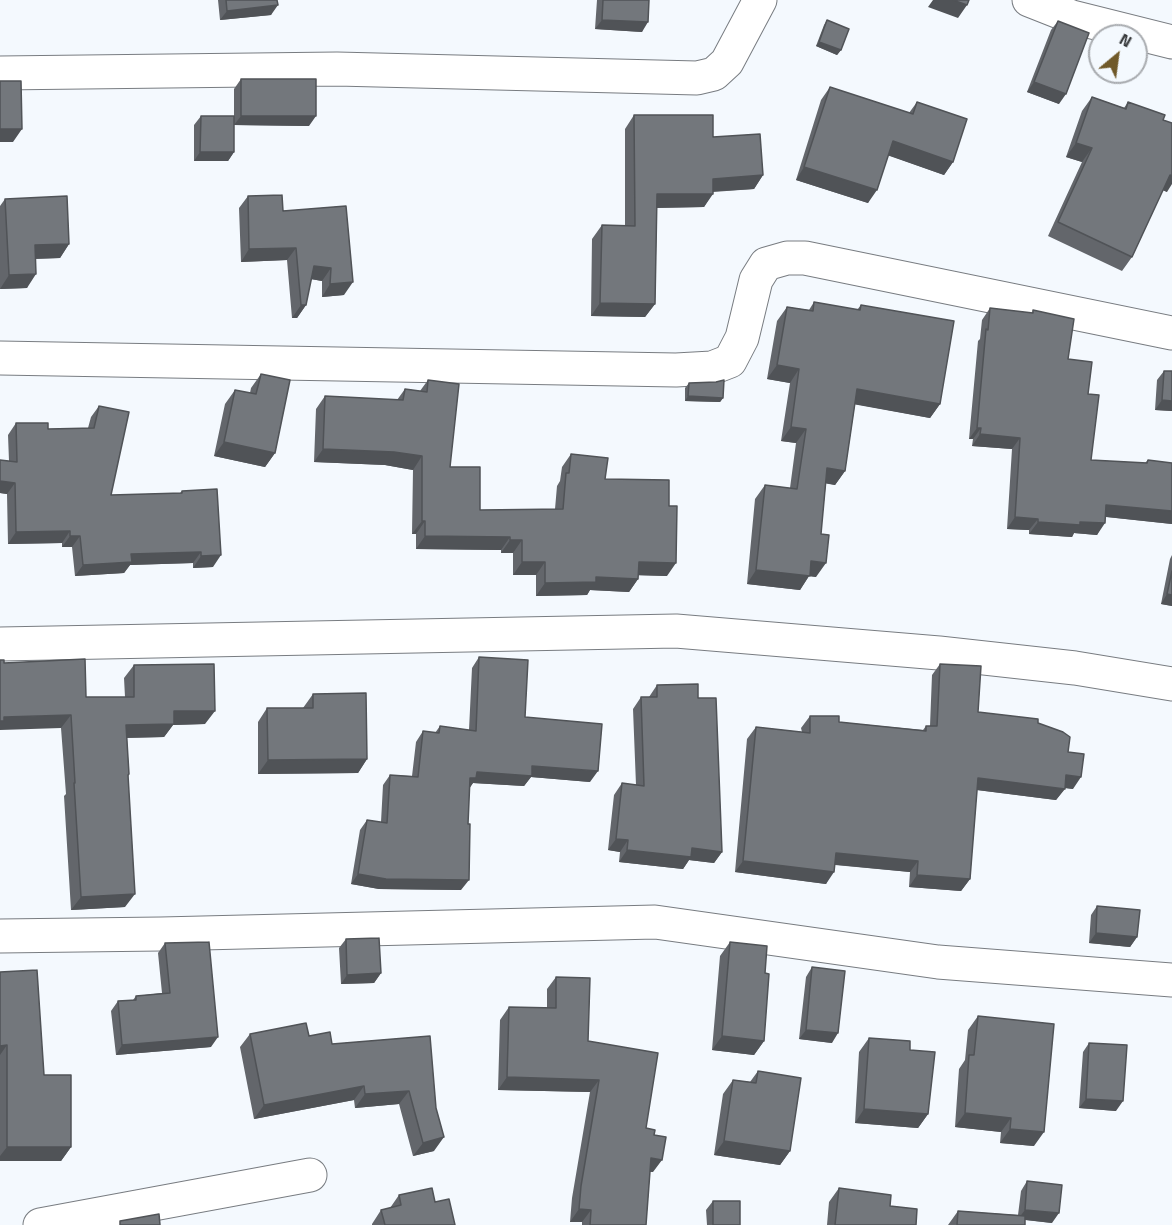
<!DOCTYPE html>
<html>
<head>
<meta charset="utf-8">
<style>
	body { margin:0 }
	#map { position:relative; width:1172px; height:1225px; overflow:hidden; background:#f4f9fe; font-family:"Titillium Web",sans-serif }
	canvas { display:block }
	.north { position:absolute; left:1088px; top:24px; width:60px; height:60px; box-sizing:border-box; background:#f4f9fe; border:2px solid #a8abaf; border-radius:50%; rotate:29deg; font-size:16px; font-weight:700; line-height:24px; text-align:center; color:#353739 }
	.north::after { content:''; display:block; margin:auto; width:21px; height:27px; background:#705929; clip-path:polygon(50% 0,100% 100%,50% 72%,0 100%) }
</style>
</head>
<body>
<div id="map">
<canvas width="1172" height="1225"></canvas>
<div class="north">N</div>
</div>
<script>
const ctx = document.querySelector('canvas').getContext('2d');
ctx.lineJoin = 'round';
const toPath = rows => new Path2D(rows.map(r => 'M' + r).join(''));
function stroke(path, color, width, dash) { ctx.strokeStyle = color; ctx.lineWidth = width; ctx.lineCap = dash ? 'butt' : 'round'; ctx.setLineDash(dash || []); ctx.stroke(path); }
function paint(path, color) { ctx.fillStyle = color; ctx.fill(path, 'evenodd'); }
const minor = toPath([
	[1029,0,1072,17,1172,42],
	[0,73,337,69,697,78,714,74,727,62,760,0],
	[0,358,676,370,712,368,730,361,742,338,756,280,766,264,787,258,805,258,1172,333],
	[0,644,676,631,939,653,1075,668,1172,684],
	[0,936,161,934,655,922,938,962,1172,980],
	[40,1225,310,1175]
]);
const wall = toPath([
	[218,0,277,0,271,15,220,20],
	[597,0,649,0,642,32,595,29],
	[827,20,841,50,837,55,816,46,824,25],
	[1058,21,1059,104,1027,92,1051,30],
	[241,79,309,126,234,125,234,152,228,161,194,161,194,125,201,116,234,116,234,89],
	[830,87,909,113,917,102,953,162,944,175,888,155,868,203,796,180,821,100],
	[1092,97,1124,108,1128,102,1163,120,1167,192,1163,190,1132,257,1122,271,1048,236,1082,162,1066,157,1082,111],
	[634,115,713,137,763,175,754,189,713,192,704,207,657,208,655,304,645,317,591,316,592,239,602,225,625,226,625,129],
	[248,196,283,211,346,206,344,295,322,297,322,281,311,279,306,305,297,318,292,318,287,260,241,262,239,208],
	[5,199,69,244,60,258,36,259,27,288,0,289,0,206],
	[814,302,857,310,861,305,940,404,930,418,855,404,845,471,835,485,826,483,816,577,809,576,800,590,747,584,755,499,765,485,790,488,796,443,781,441,790,383,767,379,777,321,787,307,809,310],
	[990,308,1032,313,1033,310,1068,359,1088,394,1091,460,1145,463,1148,460,1172,524,1106,517,1097,535,1074,533,1072,537,1029,534,1029,530,1007,529,1012,449,972,446,973,439,969,439,978,341,980,339,982,320],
	[1164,371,1172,411,1155,410,1157,380],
	[261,374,275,453,265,467,214,456,225,404,235,390,250,393,251,388],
	[428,380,450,467,480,510,555,509,557,486,560,481,562,467,571,454,605,479,667,576,638,575,638,579,629,592,590,590,587,595,536,596,536,575,513,575,513,553,501,553,501,550,416,549,416,534,412,534,413,470,385,465,314,462,316,409,325,396,397,400,405,389,420,391],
	[689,383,723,398,720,402,685,401,685,388],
	[99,406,111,495,180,493,182,491,213,567,193,568,193,563,130,565,124,573,75,576,72,547,62,547,62,543,8,544,7,494,0,493,0,460,9,461,8,435,16,423,48,429,88,428,91,417],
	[1172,555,1172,606,1161,604,1170,559],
	[479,657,525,717,590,782,531,777,524,786,473,783,470,787,461,890,379,889,351,884,360,830,367,820,381,822,383,785,390,775,412,776,416,742,423,731,435,733,440,726,469,730,472,668],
	[4,663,86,697,125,697,124,678,134,665,205,724,173,725,164,737,127,738,129,774,128,777,125,907,71,910,64,796,66,794,61,728],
	[940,664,978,712,1038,723,1068,752,1073,789,1065,788,1056,800,977,790,970,879,961,891,909,887,910,872,835,865,826,884,735,872,747,739,756,727,802,732,801,728,810,716,839,722,923,730,926,726,930,726,932,675],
	[657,685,698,698,722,852,714,863,689,860,683,869,619,862,620,852,608,850,614,795,622,783,636,785,633,709,641,697,649,697],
	[313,694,367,759,358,773,258,774,258,722,267,708,303,708],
	[1097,906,1137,937,1130,947,1089,943,1091,915],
	[346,939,381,973,374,983,341,984,339,948],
	[730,942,764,1041,754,1055,712,1050,720,956],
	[165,943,211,1047,116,1055,111,1011,118,1001,133,1000,136,996,162,993,158,953],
	[812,967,832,1043,799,1039,806,977],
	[0,972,44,1075,71,1147,61,1161,0,1161],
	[556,977,588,1041,646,1128,654,1135,653,1172,650,1172,646,1225,582,1225,582,1222,570,1222,572,1198,590,1092,498,1090,500,1020,509,1007,547,1008,547,989],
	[978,1016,1034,1146,1000,1143,1001,1132,955,1127,959,1069,965,1060,968,1030],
	[250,1034,309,1036,332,1044,430,1036,434,1151,413,1156,399,1104,355,1108,354,1100,254,1119,240,1047],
	[869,1038,910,1050,928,1114,918,1128,855,1123,859,1052],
	[1089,1043,1116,1111,1079,1108,1083,1052],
	[758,1071,790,1151,780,1165,714,1155,723,1094,733,1080,750,1082],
	[1027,1181,1052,1223,1025,1220,1025,1225,948,1225,958,1211,1018,1215,1021,1191],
	[839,1188,890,1206,916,1225,827,1225,829,1202],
	[399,1195,435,1202,455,1225,372,1225,372,1224,381,1210,390,1208],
	[713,1201,740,1225,707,1225,706,1210]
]);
const shadedWall = toPath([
	[933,0,953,0,967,5,958,18,928,7],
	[278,5,271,15,220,20,227,11],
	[602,20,648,22,642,32,595,29],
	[819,42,841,50,837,55,816,46],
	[1034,82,1066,94,1059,104,1027,92],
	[241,116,316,116,309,126,234,125],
	[0,129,22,129,13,142,0,142],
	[893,141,953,162,944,175,884,154],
	[1076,143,1092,148,1082,162,1066,157],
	[200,152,234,152,228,161,194,161],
	[804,167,877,190,868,203,796,180],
	[763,175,754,189,704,192,713,179],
	[1170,175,1172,176,1172,184,1167,192,1160,189],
	[657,194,713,194,704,207,648,208],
	[69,244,60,258,25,259,35,245],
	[296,248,287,260,241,262,249,249],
	[314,266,331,268,322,281,305,278],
	[36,274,27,288,0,289,9,275],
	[353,282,344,295,322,297,330,284],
	[600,303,655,304,645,317,591,316],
	[301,305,306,305,297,318,292,318],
	[777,365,799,369,790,383,767,379],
	[857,389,940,404,930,418,847,403],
	[688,396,723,398,720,402,685,401],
	[1162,400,1172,401,1172,411,1155,410],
	[791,427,806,429,796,443,781,441],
	[977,428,981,428,973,439,969,439],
	[980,434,1020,438,1012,449,972,446],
	[224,442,275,453,265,467,214,456],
	[323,449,394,452,422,456,413,470,385,465,314,462],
	[827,468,845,471,835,485,817,482],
	[0,481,15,483,7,494,0,493],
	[1106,505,1172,511,1172,524,1098,516],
	[1015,517,1038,519,1029,530,1007,529],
	[422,521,425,521,416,534,412,534],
	[1038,522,1080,522,1105,523,1097,535,1074,533,1072,537,1029,534],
	[70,531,62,543,8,544,16,532],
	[70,536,80,536,72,547,62,547],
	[425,536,510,537,501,550,416,549],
	[510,540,522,540,513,553,501,553],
	[201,552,193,563,130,565,124,573,75,576,83,565,131,554],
	[221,555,213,567,193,568,201,556],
	[811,561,826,563,816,577,809,576,800,590,747,584,756,570],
	[522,562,545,562,536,575,513,575],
	[639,562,676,563,667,576,629,575],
	[596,577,638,579,629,592,590,590,587,595,536,596,545,583],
	[1167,594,1172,595,1172,606,1161,604],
	[174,711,215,711,205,724,173,725,164,737,117,738,126,725],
	[71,715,61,728,0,730,0,721,4,717],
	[367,759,358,773,258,774,268,760],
	[532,766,598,771,590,782,531,777,524,786,473,783,469,789,470,778,477,772],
	[1066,775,1081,777,1073,789,1058,787],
	[978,778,1065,789,1056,800,969,789],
	[616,839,628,840,620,852,608,850],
	[692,848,722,852,714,863,689,860,683,869,619,862,627,850],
	[836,853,918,861,910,872,828,864],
	[743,861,834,872,826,884,735,872],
	[358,874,469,880,461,890,379,889,351,884],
	[917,875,970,879,961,891,909,887],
	[135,894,125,907,71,910,81,897],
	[1096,933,1137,937,1130,947,1089,943],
	[381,973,374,983,341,984,347,975],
	[806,1030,838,1033,832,1043,799,1039],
	[722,1036,764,1041,754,1055,712,1050],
	[218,1037,211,1047,116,1055,122,1045],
	[7,1045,0,1055,0,1046],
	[507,1077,599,1080,590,1092,498,1090],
	[364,1086,354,1100,254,1119,264,1105],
	[409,1091,399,1104,355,1108,365,1094],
	[1086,1099,1123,1101,1116,1111,1079,1108],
	[864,1109,928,1114,918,1128,855,1123],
	[965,1113,1011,1118,1001,1132,955,1127],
	[1010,1129,1044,1132,1034,1146,1000,1143],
	[444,1137,434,1151,413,1156,423,1143],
	[724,1141,790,1151,780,1165,714,1155],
	[7,1147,71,1147,61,1161,0,1161,0,1156],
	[651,1158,662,1160,653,1172,642,1170],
	[579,1209,591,1210,582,1222,570,1222],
	[1025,1210,1059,1213,1052,1223,1018,1219]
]);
const building = toPath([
	[226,0,277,0,278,5,227,11,226,0],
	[603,0,649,0,648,22,602,20,603,0],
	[953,0,969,0,967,5,953,0],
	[827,20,849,29,841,50,819,42,827,20],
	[1058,21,1089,33,1066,94,1034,82,1058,21],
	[241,79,316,79,316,116,241,116,241,79],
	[0,81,21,81,22,129,0,129,0,81],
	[830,87,913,114,917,102,967,119,953,162,893,141,877,190,804,167,830,87],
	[1092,97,1126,109,1128,102,1165,115,1163,120,1172,123,1172,176,1170,175,1132,257,1058,222,1092,148,1076,143,1092,97],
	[634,115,713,115,713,137,760,134,763,175,713,179,713,194,657,194,655,304,600,303,602,225,635,226,634,115],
	[201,116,234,116,234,152,200,152,201,116],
	[282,195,283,211,346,206,353,282,330,284,331,268,314,266,306,305,301,305,296,248,249,249,248,196,282,195],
	[67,196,69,244,35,245,36,274,9,275,5,199,67,196],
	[814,302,860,310,861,305,954,321,940,404,857,389,845,471,827,468,821,534,829,535,826,563,811,561,810,576,756,570,765,485,797,489,806,429,791,427,799,369,777,365,787,307,813,311,814,302],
	[990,308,1033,313,1033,310,1074,319,1068,359,1092,362,1088,394,1099,395,1091,460,1147,463,1148,460,1172,463,1172,511,1106,505,1105,523,1080,522,1080,525,1038,522,1038,519,1015,517,1020,438,980,434,981,428,977,428,986,329,988,330,990,308],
	[1164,371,1172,371,1172,401,1162,400,1164,371],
	[261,374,290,380,275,453,224,442,235,390,256,394,261,374],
	[428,380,459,384,450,467,480,467,480,510,563,509,566,473,569,473,571,454,608,458,605,479,669,480,669,506,677,506,676,563,639,562,638,579,596,577,596,582,545,583,545,562,522,562,522,540,510,540,510,537,425,536,425,521,422,521,422,456,394,452,323,449,325,396,403,400,405,389,427,392,428,380],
	[724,380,723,398,688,396,689,383,716,382,724,380],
	[99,406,129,412,111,495,182,493,182,491,217,489,221,555,201,556,201,552,131,554,132,562,83,565,80,536,70,536,70,531,16,532,15,483,0,481,0,460,17,462,16,423,48,423,48,429,94,428,99,406],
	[1172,571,1172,595,1167,594,1172,571],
	[479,657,528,660,525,717,602,724,598,771,532,766,532,776,477,772,476,778,470,778,468,824,470,824,469,880,386,879,358,874,367,820,387,823,390,775,418,777,423,731,439,733,440,726,476,731,479,657],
	[85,659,86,697,134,697,134,665,214,664,215,711,174,711,174,724,126,725,129,774,128,775,135,894,81,897,74,783,75,783,71,715,4,717,4,721,0,721,0,660,4,660,4,663,85,659],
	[940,664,981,666,978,712,1038,719,1038,723,1063,732,1070,737,1068,752,1084,754,1081,777,1066,775,1065,789,978,778,970,879,917,875,918,861,836,853,834,872,743,861,756,727,810,733,810,716,839,716,839,722,926,731,926,726,937,726,940,664],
	[698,684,698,698,716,698,722,852,692,848,691,857,627,850,628,840,616,839,622,783,644,786,641,697,657,697,657,685,698,684],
	[366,693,367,759,268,760,267,708,313,708,313,694,366,693],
	[1097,906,1140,910,1137,937,1096,933,1097,906],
	[379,938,381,973,347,975,346,939,379,938],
	[209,942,218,1037,122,1045,118,1001,136,1000,136,996,170,993,165,943,209,942],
	[730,942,767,946,765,973,769,974,764,1041,722,1036,730,942],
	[812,967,845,971,838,1033,806,1030,812,967],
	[37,970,44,1075,71,1075,71,1147,7,1147,7,1045,0,1046,0,972,37,970],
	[556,977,590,978,588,1041,658,1053,646,1128,655,1130,654,1135,666,1137,662,1160,651,1158,646,1225,590,1225,591,1210,579,1209,581,1186,599,1080,507,1077,509,1007,556,1008,556,977],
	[978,1016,1054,1024,1044,1132,1010,1129,1011,1118,965,1113,969,1055,974,1055,978,1016],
	[306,1023,309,1036,330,1032,332,1044,430,1036,436,1108,444,1137,423,1143,409,1091,365,1094,364,1086,264,1105,250,1034,306,1023],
	[869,1038,910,1041,910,1050,935,1052,928,1114,864,1109,869,1038],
	[1089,1043,1127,1045,1123,1101,1086,1099,1089,1043],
	[758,1071,801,1078,790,1151,724,1141,733,1080,756,1083,758,1071],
	[1027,1181,1062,1185,1059,1213,1025,1210,1027,1181],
	[432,1188,435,1202,449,1199,455,1225,385,1225,381,1210,401,1205,399,1195,432,1188],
	[839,1188,891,1195,890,1206,917,1209,916,1225,835,1225,839,1188],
	[713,1201,740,1201,740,1225,713,1225,713,1201],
	[958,1211,1025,1216,1025,1225,957,1225,958,1211],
	[159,1214,160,1225,120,1225,120,1221,159,1214]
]);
stroke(minor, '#787c81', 35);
stroke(minor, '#fff', 33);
paint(wall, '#63666b');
paint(shadedWall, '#505357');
paint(building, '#73777c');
stroke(building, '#505357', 1.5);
</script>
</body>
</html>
